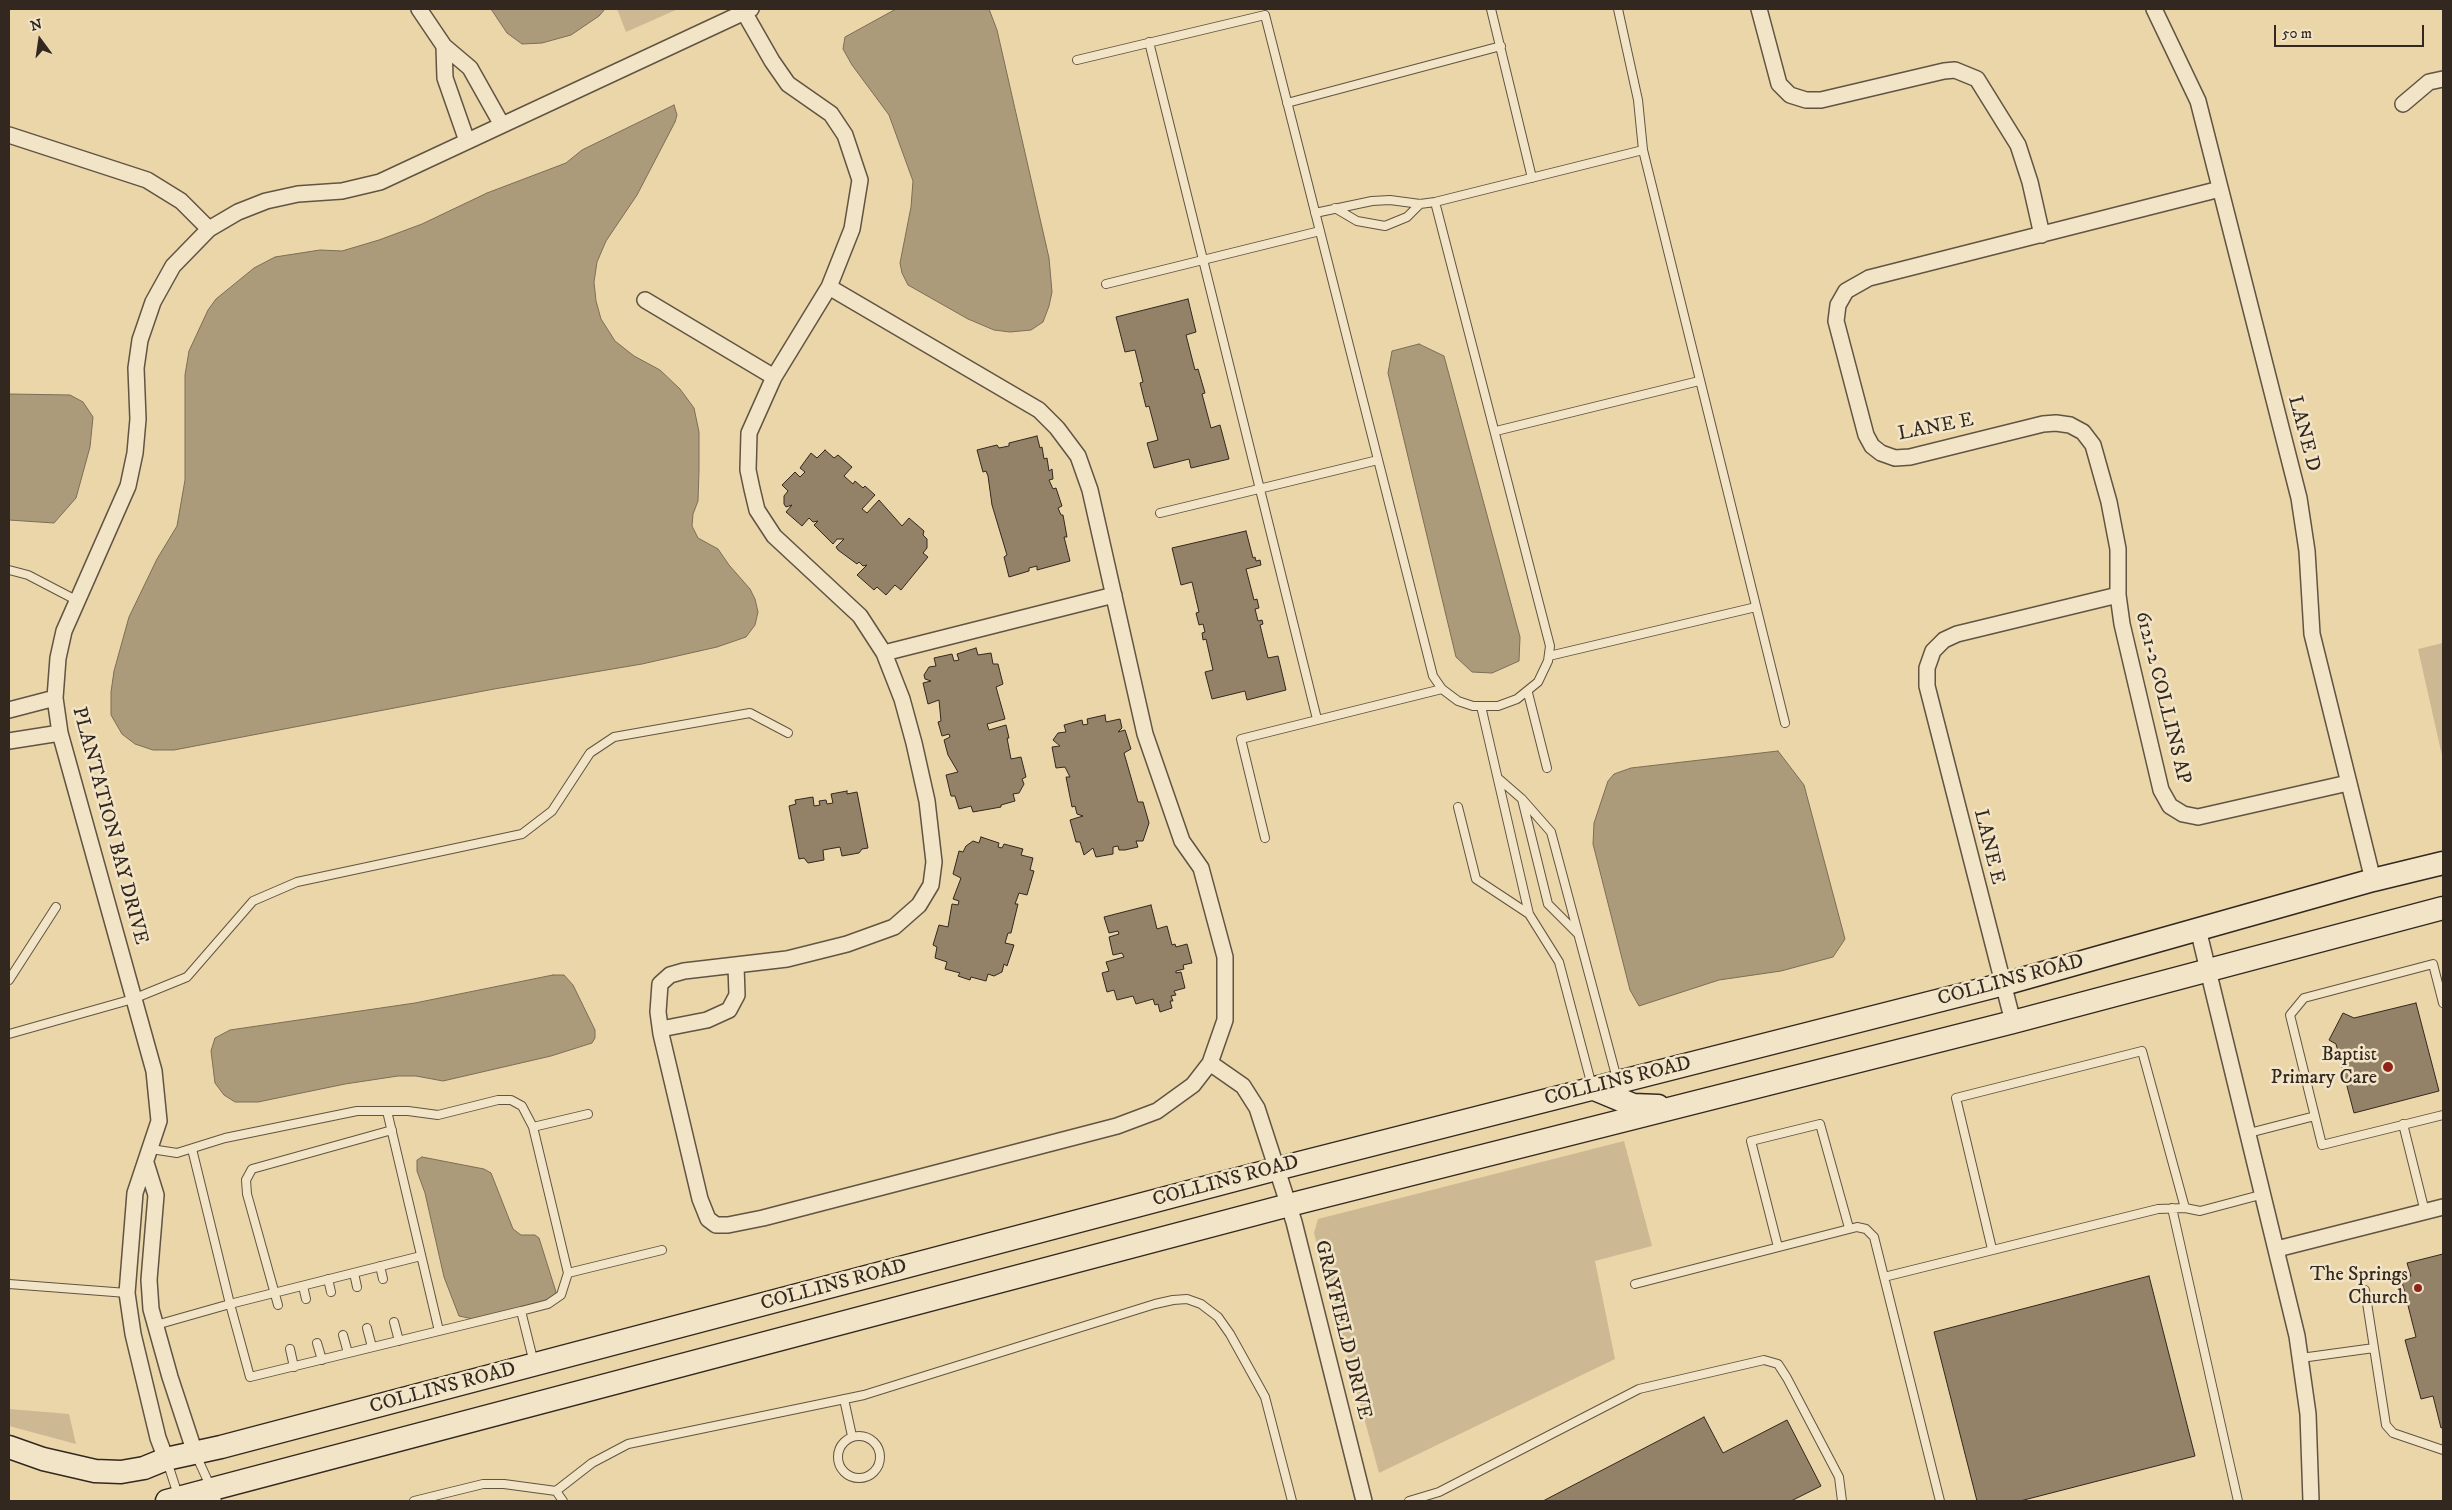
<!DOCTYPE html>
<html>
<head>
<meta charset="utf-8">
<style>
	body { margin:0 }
	#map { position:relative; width:2452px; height:1510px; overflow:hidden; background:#ebd6a9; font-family:"IM FELL DW Pica",serif }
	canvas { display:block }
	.frame { position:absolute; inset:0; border:10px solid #332820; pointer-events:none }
	.north { position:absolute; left:15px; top:15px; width:50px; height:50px; -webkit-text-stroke:4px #f2e4c7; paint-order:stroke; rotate:346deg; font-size:14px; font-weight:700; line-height:20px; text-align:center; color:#332820 }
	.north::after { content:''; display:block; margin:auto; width:18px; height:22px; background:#332820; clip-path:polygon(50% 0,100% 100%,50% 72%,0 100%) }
	.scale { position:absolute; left:2274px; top:25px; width:150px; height:22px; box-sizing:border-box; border:2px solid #332820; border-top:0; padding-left:6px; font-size:15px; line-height:18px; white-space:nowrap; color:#332820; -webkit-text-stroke:4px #f2e4c7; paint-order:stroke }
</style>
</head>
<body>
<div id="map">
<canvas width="2452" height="1510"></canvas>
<div class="frame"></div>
<div class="north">N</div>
<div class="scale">50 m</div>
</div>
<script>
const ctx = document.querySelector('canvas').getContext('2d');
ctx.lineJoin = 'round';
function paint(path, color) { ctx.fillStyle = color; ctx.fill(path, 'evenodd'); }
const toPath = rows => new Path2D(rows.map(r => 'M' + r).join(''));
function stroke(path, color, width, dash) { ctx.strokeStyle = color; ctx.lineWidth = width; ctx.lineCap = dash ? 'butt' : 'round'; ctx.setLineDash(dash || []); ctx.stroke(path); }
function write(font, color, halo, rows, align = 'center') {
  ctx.font = font + ' "IM FELL DW Pica",serif'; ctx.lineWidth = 5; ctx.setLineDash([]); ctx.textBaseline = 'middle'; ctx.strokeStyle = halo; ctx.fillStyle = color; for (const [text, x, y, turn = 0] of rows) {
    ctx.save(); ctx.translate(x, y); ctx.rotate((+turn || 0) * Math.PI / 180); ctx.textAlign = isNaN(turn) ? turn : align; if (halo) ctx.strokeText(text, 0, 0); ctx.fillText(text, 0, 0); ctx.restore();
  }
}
const green = toPath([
	[617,9,678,9,626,32],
	[2443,643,2443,760,2418,649],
	[1624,1141,1652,1246,1595,1261,1615,1359,1379,1473,1314,1233,1318,1219],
	[9,1409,69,1414,76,1444,9,1426]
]);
const water = toPath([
	[491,9,605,9,599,16,571,35,542,43,522,44,507,33,491,9],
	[896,9,989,9,997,30,1049,258,1052,292,1049,306,1043,322,1031,330,1010,332,994,330,968,319,908,285,902,273,900,263,911,207,913,181,889,115,852,65,843,49,845,37,896,9],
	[674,105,677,115,675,122,637,195,606,241,597,262,594,282,596,301,601,319,615,341,634,356,660,370,680,389,694,408,699,432,699,470,698,501,693,514,692,526,698,538,718,549,729,565,750,589,755,599,758,612,755,625,746,637,717,647,642,664,494,689,174,750,153,750,135,744,122,734,111,715,111,692,114,671,129,617,157,559,177,526,185,480,185,375,189,351,208,310,216,299,254,268,275,257,320,250,342,251,379,240,422,224,487,193,566,163,582,150,674,105],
	[1419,344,1444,356,1520,637,1519,661,1492,673,1472,672,1456,657,1388,373,1392,351,1419,344],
	[9,394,70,395,83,402,93,417,90,447,76,498,54,523,9,520,9,394],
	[1778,751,1804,785,1845,939,1833,957,1781,971,1719,980,1639,1006,1630,990,1593,844,1594,823,1608,781,1614,774,1631,768,1778,751],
	[553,975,564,975,573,985,595,1030,595,1038,592,1043,551,1056,443,1081,416,1076,398,1076,345,1084,258,1102,235,1102,224,1095,215,1083,211,1051,215,1038,230,1030,415,1003,553,975],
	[422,1157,484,1169,491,1173,513,1229,521,1235,535,1235,539,1238,556,1292,554,1297,548,1301,473,1319,459,1316,444,1277,425,1193,417,1171,417,1160,422,1157]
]);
const building = toPath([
	[1188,299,1196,332,1186,335,1195,370,1198,369,1205,393,1202,394,1211,428,1220,425,1229,459,1191,468,1189,459,1154,468,1147,443,1158,440,1149,406,1146,407,1140,383,1143,382,1135,350,1125,352,1116,317,1188,299],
	[1037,436,1040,448,1042,447,1044,459,1047,458,1049,471,1052,469,1053,479,1049,480,1053,489,1056,488,1062,506,1058,508,1061,515,1063,515,1067,537,1064,537,1070,561,1037,570,1037,566,1029,568,1029,571,1009,577,1004,557,1007,555,992,505,988,476,986,471,983,472,977,450,997,445,999,448,1009,446,1009,443,1037,436],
	[825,450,834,458,838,455,852,467,844,476,853,484,855,481,863,488,865,486,875,495,862,509,867,513,879,500,902,526,909,518,924,531,923,535,927,539,927,548,923,553,928,557,901,590,895,585,886,595,877,587,874,590,857,575,867,565,863,566,859,562,857,564,838,550,836,547,844,539,837,539,833,544,814,525,818,521,813,522,809,518,802,526,786,512,792,505,786,507,784,504,784,496,788,491,782,485,795,472,800,477,805,472,800,468,811,453,817,458,825,450],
	[1246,531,1253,558,1255,557,1256,561,1260,560,1261,565,1246,569,1254,600,1257,599,1259,608,1255,609,1258,621,1262,620,1263,624,1260,625,1268,658,1278,656,1286,690,1247,700,1245,691,1212,699,1205,672,1213,670,1206,639,1203,640,1202,633,1205,632,1203,624,1199,625,1196,613,1199,612,1192,582,1181,585,1172,548,1246,531],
	[976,648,978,655,991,653,993,664,998,664,1003,684,996,687,1005,719,987,724,989,730,1006,725,1009,738,1007,738,1011,759,1021,757,1026,777,1022,779,1024,784,1019,793,1013,794,1015,801,1001,805,1001,807,973,812,971,806,959,809,955,796,951,796,946,775,958,772,948,755,944,740,950,737,949,734,942,736,938,722,941,721,939,700,928,704,923,683,931,681,925,679,924,675,929,667,936,666,934,658,952,654,954,661,959,660,957,654,976,648],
	[1105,715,1106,722,1120,719,1122,728,1118,732,1125,730,1131,749,1124,753,1138,802,1143,802,1149,823,1143,841,1136,841,1138,847,1125,850,1119,850,1118,846,1113,847,1113,854,1096,857,1093,848,1084,855,1080,842,1076,842,1070,820,1083,816,1077,814,1075,806,1072,807,1066,777,1070,777,1065,767,1056,768,1052,747,1060,746,1053,740,1058,733,1066,732,1064,725,1082,720,1083,725,1088,724,1087,719,1105,715],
	[847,791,847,794,857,792,868,848,862,849,859,853,842,856,840,847,823,850,824,860,808,863,804,858,799,859,789,806,796,804,795,800,813,797,814,806,820,805,819,801,826,800,827,804,833,803,831,794,847,791],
	[981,837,999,843,998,847,1002,848,1004,844,1023,849,1021,855,1033,858,1030,870,1034,871,1027,895,1019,893,1015,904,1018,904,1011,933,1008,933,1005,943,1014,945,1007,966,1004,964,1002,972,994,976,988,974,986,981,971,977,970,980,958,976,960,973,945,969,947,962,935,958,937,947,933,945,939,925,948,927,952,904,958,905,959,901,953,899,961,878,953,874,959,851,963,852,966,846,973,841,979,843,981,837],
	[1151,905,1157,929,1167,926,1172,945,1175,944,1176,947,1187,944,1192,963,1183,965,1184,969,1176,971,1176,973,1181,972,1185,988,1174,991,1176,995,1171,996,1173,1001,1170,1001,1172,1008,1160,1012,1158,1004,1155,1005,1153,999,1136,1004,1133,996,1117,1000,1114,990,1107,992,1102,973,1109,971,1106,962,1124,957,1122,953,1113,955,1109,937,1119,934,1118,931,1109,933,1104,917,1151,905],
	[2416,1003,2439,1091,2354,1113,2336,1044,2329,1040,2343,1013,2354,1018,2416,1003],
	[2443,1254,2443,1427,2441,1428,2433,1396,2421,1399,2405,1340,2416,1337,2401,1278,2411,1276,2407,1263,2443,1254],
	[2149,1276,2195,1456,2020,1501,1977,1501,1934,1332,2149,1276],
	[1704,1417,1723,1453,1787,1420,1821,1486,1791,1501,1543,1501,1704,1417]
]);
const lane = toPath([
	[1491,9,1532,178],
	[1618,9,1638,100,1643,150,1785,723],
	[1149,42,1317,719],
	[1077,60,1265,15,1433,676,1442,689,1458,701,1473,706,1498,706,1517,699,1538,682,1548,661,1550,646,1435,202],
	[1287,103,1501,46],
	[1335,208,1357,221,1385,226,1407,217,1420,204],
	[1315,213,1372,201,1390,200,1420,204,1435,202,1643,150],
	[1106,284,1320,231],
	[1496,431,1699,381],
	[1160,513,1378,460],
	[9,570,28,575,76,600],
	[1549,656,1756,607],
	[1528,693,1547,768],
	[1481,706,1529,914,1559,962,1592,1086],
	[1499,779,1522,799,1551,832,1617,1079],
	[1522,799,1548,904,1577,933],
	[1458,807,1476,879,1529,914],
	[1265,838,1241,739,1442,689],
	[9,980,56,907],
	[2443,1003,2433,964,2304,998,2290,1015,2322,1145,2443,1115],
	[9,1034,133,999,187,977,253,901,297,882,522,834,552,811,590,753,614,737,750,713,788,733],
	[387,1111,439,1331],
	[2403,1124,2425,1212],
	[533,1127,588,1114],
	[2249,1133,2315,1116],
	[151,1149,177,1153,225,1138,357,1111,408,1111,438,1115,498,1100,511,1100,522,1106,533,1127,568,1273,561,1295,548,1304,521,1311],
	[2172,1208,2238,1501],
	[1778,1247,1751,1141,1820,1124,1849,1228],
	[1992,1249,1956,1098,2142,1051,2185,1208],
	[421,1256,230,1304,250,1377,521,1311,534,1363],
	[380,1266,383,1279],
	[354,1273,357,1287],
	[568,1273,662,1250],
	[328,1279,331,1292],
	[9,1284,127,1293],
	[1635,1284,1857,1227,1866,1229,1874,1237,1884,1277],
	[303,1286,306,1299],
	[2365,1290,2386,1425,2393,1433,2443,1450],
	[278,1305,247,1194,246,1180,252,1169,392,1130],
	[394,1322,399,1341],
	[156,1325,230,1304,192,1149],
	[367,1328,372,1347],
	[343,1335,348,1353],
	[317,1343,322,1360],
	[290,1349,294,1367],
	[2301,1358,2374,1348],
	[844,1399,852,1436],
	'838 1457a21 21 0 1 1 42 0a21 21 0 1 1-42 0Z',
	[196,1455,217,1501],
	[167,1461,178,1495],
	[556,1491,563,1501],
	[414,1501,483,1484,504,1484,556,1491,592,1463,628,1444,864,1395,1155,1304,1173,1300,1187,1299,1201,1304,1218,1317,1230,1334,1265,1397,1292,1501],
	[1409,1501,1439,1492,1639,1389,1764,1360,1778,1364,1787,1378,1839,1477,1842,1501],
	[1940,1501,1884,1277,2158,1209,2185,1208,2200,1211,2264,1194]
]);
const street = toPath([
	[419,9,444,46,470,68,502,125],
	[1759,9,1779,84,1790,95,1806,100,1821,100,1944,71,1955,70,1977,79,2018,145,2030,182,2042,235],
	[2154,9,2198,101,2299,498,2307,551,2312,634,2373,880],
	[744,12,772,61,788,84,831,114,845,135,860,180,852,229,829,287,774,377,749,433,748,470,752,489,757,510,774,536,860,616,884,653,902,699,914,743,927,801,934,862,931,885,919,905,894,927,847,944,787,959,684,971,670,975,660,984,658,1012,661,1034,700,1199,708,1219,716,1225,728,1225,763,1218,1117,1126,1157,1111,1193,1085,1210,1063],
	[444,46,445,78,467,141],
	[2403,104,2429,82,2443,79],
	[9,135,147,180,181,201,209,229],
	[2220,189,1869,278,1846,291,1838,305,1836,321,1866,435,1872,446,1881,453,1895,458,1910,457,2043,424,2056,423,2070,425,2083,432,2093,445,2109,502,2118,549,2118,595,2122,624,2161,790,2170,806,2183,814,2198,817,2348,783],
	[829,287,1039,410,1057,428,1078,456,1090,490,1145,734,1182,841,1201,868,1225,957,1225,1020,1210,1063,1243,1086,1257,1108,1294,1222,1364,1501],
	[645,300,774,377],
	[884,653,1114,595],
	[9,710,55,698],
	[9,741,60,733],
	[2198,929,2297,1336,2308,1414,2311,1501],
	[2013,1022,1927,686,1927,668,1933,651,1944,640,1957,634,2118,595],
	[661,1029,707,1020,729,1010,737,995,736,966],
	[146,1163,156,1195,149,1280,151,1309,170,1377,195,1453],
	[2277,1249,2443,1207],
	[166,1459,158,1438,133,1334,127,1293,135,1193,159,1121,154,1071,60,733,55,698,58,658,64,631,128,486,135,453,138,419,136,368,140,340,153,302,173,266,209,229,238,212,266,201,298,194,342,191,380,182,751,9]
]);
const secondary = toPath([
	[1592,1088,1633,1105,1658,1106],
	[9,1447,43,1459,95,1471,121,1472,144,1468,166,1459,221,1447,1276,1169,2004,984,2373,880,2443,863],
	[167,1501,1289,1205,2013,1022,2443,908]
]);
const markers = [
	[2388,1067,6,"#8f2418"],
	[2418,1288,5,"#8f2418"]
];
const streetNames = [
	["LANE E",1936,428,-11],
	["LANE D",2303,434,75],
	["6121-2 COLLINS AP",2162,698,76],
	["PLANTATION BAY DRIVE",109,826,75],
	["LANE E",1988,847,76],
	["COLLINS ROAD",2011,981,-15],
	["COLLINS ROAD",1618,1082,-14],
	["COLLINS ROAD",1226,1182,-15],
	["COLLINS ROAD",834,1286,-15],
	["GRAYFIELD DRIVE",1342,1330,76],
	["COLLINS ROAD",443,1389,-15]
];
const poiNames = [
	["Baptist",2377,1056],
	["Primary Care",2377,1079],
	["The Springs",2408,1276],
	["Church",2408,1299]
];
paint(green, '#ccb892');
paint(water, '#ac9b7a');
stroke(water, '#7c6d56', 1);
paint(building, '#938267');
stroke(building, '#332820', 1);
stroke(lane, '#615442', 10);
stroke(street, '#615442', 18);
stroke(secondary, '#332820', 25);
stroke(lane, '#f2e4c7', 8);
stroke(street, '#f2e4c7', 15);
stroke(secondary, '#f2e4c7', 22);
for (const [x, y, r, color] of markers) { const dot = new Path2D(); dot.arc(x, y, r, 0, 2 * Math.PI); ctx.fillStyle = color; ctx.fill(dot); stroke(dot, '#f2e4c7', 2); }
write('20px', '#332820', '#f2e4c7', streetNames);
write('20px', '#332820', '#f2e4c7', poiNames, 'right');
</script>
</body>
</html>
